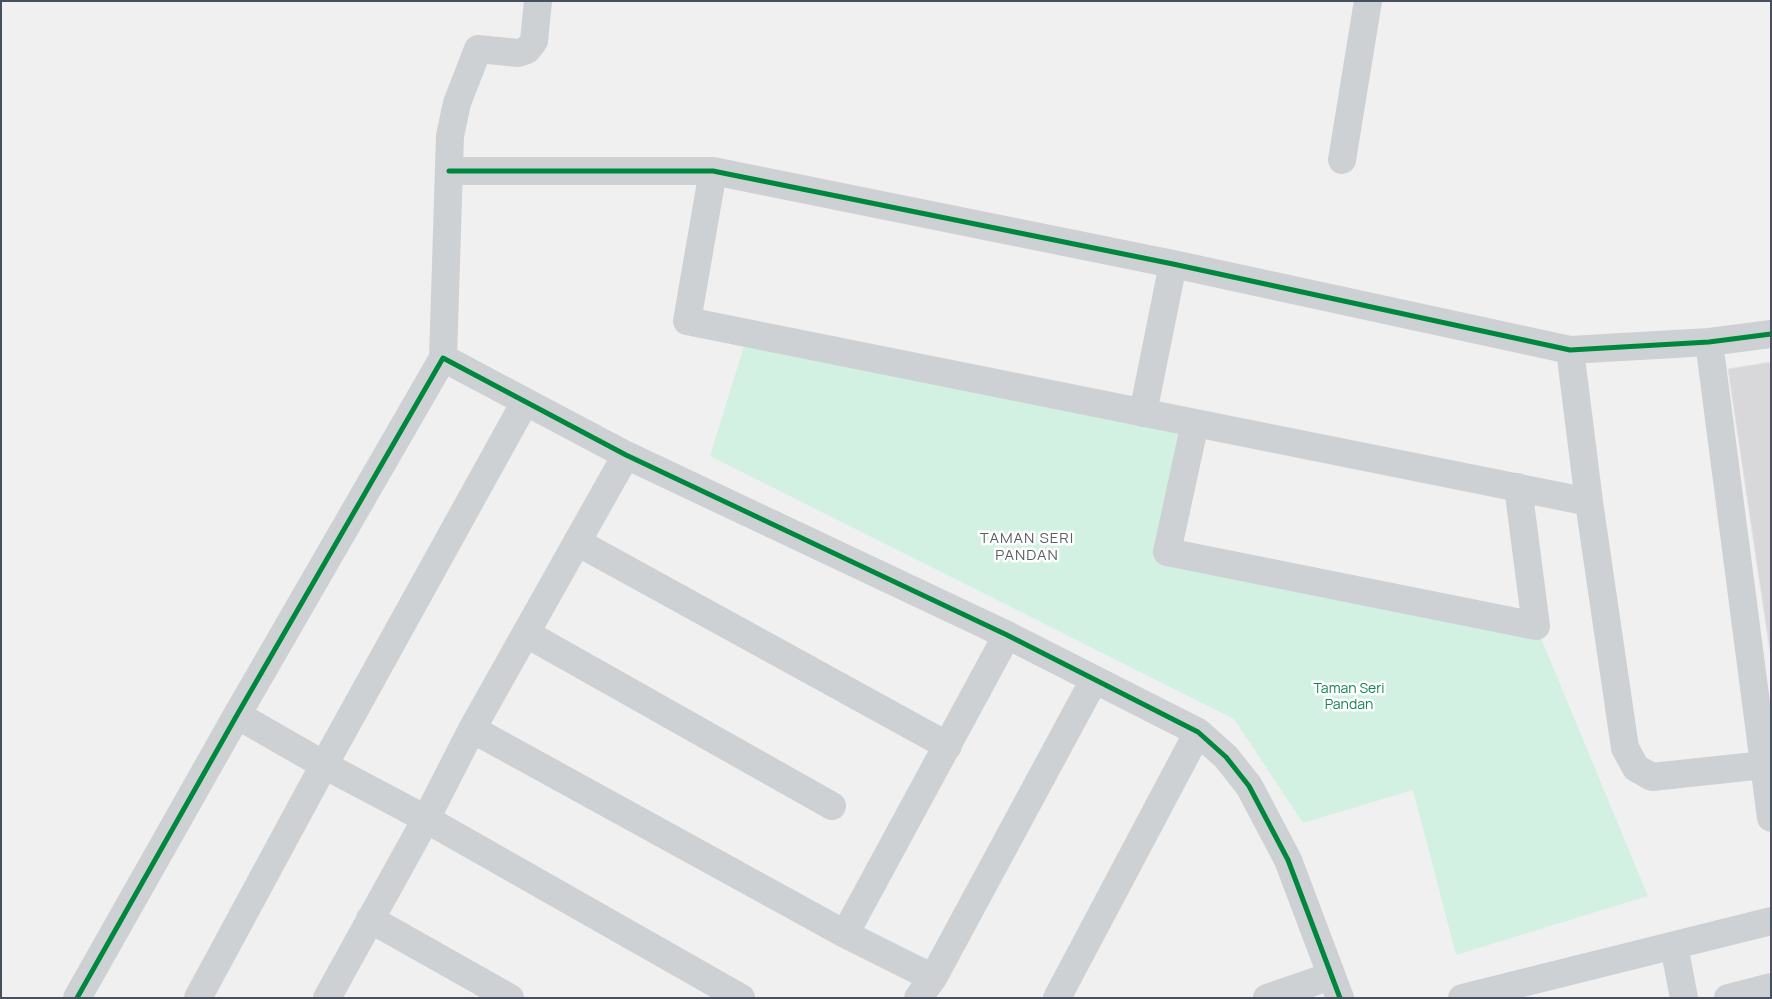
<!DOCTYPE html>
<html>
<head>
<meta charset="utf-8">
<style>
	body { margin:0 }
	#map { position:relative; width:1772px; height:999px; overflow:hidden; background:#f1f0f0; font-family:Manrope,sans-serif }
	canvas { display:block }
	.frame { position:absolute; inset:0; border:2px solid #46505e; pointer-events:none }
</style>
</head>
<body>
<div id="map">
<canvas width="1772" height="999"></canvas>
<div class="frame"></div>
</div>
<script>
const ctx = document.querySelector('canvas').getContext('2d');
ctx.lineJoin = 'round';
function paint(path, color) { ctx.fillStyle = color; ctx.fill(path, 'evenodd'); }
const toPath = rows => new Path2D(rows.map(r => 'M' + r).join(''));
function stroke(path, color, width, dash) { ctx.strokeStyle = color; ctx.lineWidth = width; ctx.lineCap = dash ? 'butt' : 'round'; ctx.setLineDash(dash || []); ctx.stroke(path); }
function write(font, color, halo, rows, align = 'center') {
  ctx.font = font + ' Manrope,sans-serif'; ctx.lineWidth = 5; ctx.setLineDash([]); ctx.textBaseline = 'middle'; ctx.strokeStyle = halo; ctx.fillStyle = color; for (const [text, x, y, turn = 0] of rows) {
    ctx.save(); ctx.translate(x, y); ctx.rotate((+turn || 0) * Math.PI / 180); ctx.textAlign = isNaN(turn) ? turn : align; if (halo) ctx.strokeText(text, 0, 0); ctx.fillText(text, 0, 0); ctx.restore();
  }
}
const green = toPath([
	[748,333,1192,435,1168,552,1536,626,1648,896,1456,955,1413,790,1303,823,1234,719,710,456]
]);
const building = toPath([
	[1771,362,1771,659,1728,369,1771,362]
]);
const minor = toPath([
	[1342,160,1368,1],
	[449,171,713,171,1173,264,1570,350,1709,342,1771,334],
	[713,171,687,321,1589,502],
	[1709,342,1771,818],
	[1570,350,1589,502,1625,748,1636,768,1652,777,1764,765],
	[443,358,450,136,457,103,478,49,518,53,527,50,534,41,538,1],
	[1143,413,1173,264],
	[1195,423,1167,552,1536,626,1518,487],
	[577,542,948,746],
	[527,634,832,806],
	[237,715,324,765,426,819,741,998],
	[472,729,845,934],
	[370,919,510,998],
	[1674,946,1684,998],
	[933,978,845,934,1007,635],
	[77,998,237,715,443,358,626,455,1007,635,1198,732,1226,757,1249,786,1288,860,1340,998],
	[198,998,324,765,525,402],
	[327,998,426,819,472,729,626,455],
	[918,998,933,978,1094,680],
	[1057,998,1198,732],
	[1267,998,1331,976],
	[1462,998,1771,921],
	[1728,998,1771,987]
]);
const cycleway = toPath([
	[449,171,713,171,1173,264,1570,350,1709,342,1771,334],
	[77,998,237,715,443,358,626,455,1007,635,1198,732,1226,757,1249,786,1288,860,1340,998]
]);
const parkNames = [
	["Taman Seri",1349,689],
	["Pandan",1349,705]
];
const neighbourhoodNames = [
	["TAMAN SERI",1027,539],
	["PANDAN",1027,556]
];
paint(green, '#d3f1e2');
paint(building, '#d8d8da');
stroke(building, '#e2e2e3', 1);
stroke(minor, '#ced1d4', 28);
stroke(cycleway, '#00873e', 5);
write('14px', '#128456', '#fff', parkNames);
ctx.letterSpacing = '1px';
write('15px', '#5b5f65', '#fff', neighbourhoodNames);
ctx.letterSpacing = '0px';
</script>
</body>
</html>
